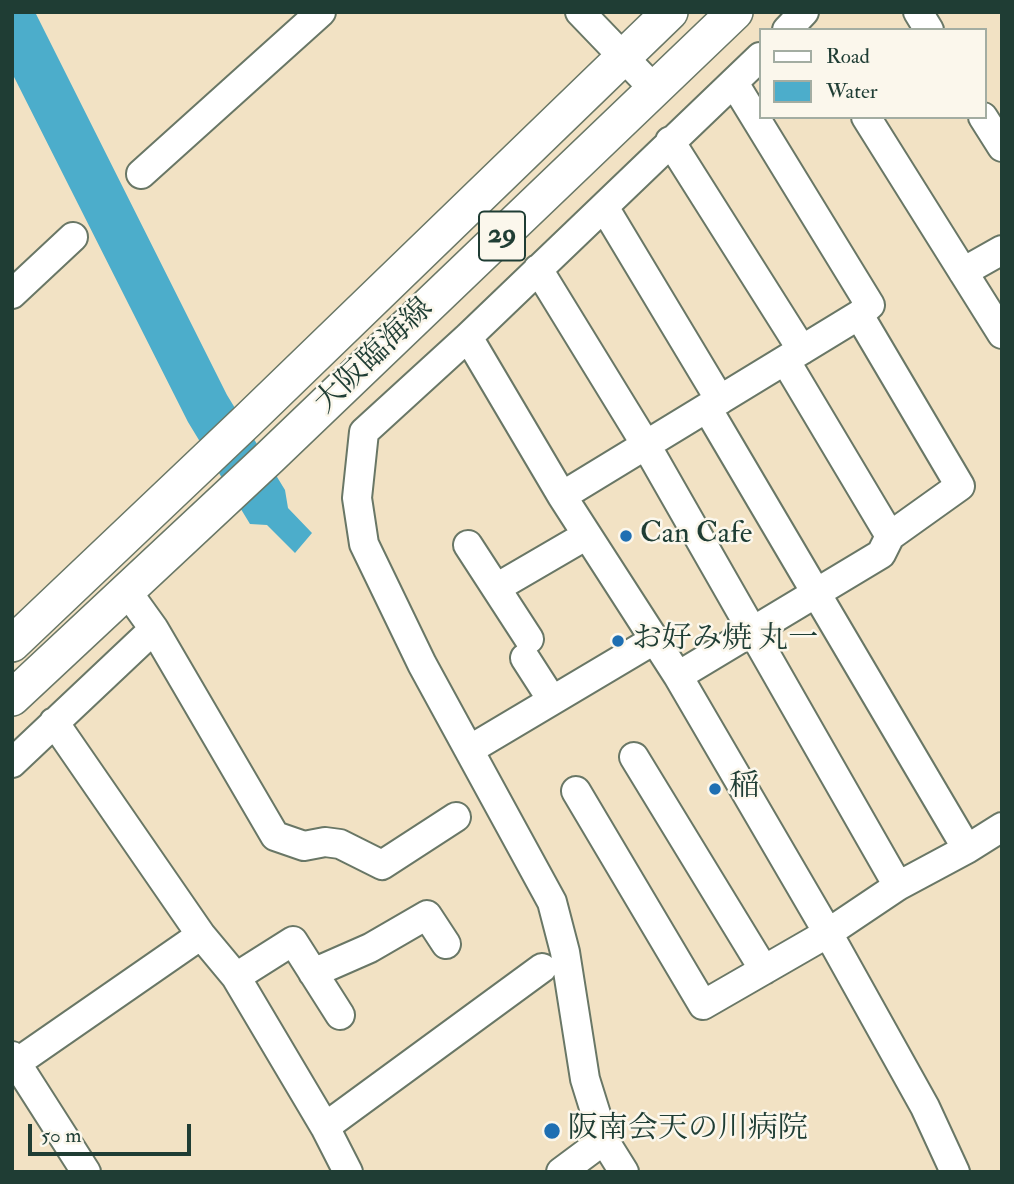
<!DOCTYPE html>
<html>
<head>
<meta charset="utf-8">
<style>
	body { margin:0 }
	#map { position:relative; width:1014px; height:1184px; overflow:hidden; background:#f2e2c4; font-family:"IM FELL Double Pica",serif }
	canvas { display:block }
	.frame { position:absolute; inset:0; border:14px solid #1f3d34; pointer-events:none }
	.legend { position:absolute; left:759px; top:28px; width:228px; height:91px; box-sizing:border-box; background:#fbf7ec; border:2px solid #a3ada2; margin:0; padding:9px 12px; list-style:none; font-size:21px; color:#1f3d34 }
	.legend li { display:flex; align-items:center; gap:14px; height:35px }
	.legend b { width:35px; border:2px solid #a3ada2 }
	.scale { position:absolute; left:28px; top:1124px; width:163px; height:32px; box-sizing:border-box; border:4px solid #1f3d34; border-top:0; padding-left:9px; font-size:21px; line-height:24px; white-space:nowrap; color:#1f3d34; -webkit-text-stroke:5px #fbf7ec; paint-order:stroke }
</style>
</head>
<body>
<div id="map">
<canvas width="1014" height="1184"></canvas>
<div class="frame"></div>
<ul class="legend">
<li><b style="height:9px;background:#fff"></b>Road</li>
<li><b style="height:19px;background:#4cadcb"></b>Water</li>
</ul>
<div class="scale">50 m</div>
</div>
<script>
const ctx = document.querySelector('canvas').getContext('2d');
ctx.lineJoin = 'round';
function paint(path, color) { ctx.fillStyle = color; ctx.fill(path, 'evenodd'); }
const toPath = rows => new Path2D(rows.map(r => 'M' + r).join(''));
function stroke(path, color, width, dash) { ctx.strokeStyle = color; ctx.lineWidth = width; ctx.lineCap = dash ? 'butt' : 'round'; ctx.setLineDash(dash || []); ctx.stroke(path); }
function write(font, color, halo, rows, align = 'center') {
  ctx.font = font + ' "IM FELL Double Pica","Noto Serif JP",serif'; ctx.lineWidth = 5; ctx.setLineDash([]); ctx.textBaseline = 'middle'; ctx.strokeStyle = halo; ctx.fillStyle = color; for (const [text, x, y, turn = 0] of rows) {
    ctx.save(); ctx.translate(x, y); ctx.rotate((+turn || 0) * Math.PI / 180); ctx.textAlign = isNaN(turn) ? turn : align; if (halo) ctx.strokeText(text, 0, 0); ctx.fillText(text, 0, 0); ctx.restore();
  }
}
const water = toPath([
	[12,12,35,12,227,395,285,490,288,508,312,533,295,553,267,525,250,524,188,422,12,73]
]);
const minor = toPath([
	[580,12,655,90],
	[918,12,929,30],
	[787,30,804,12],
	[866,117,1002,334],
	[983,117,1002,147],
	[670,141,802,350],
	[141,174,321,12],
	[604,207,720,400],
	[538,269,646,445,898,886],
	[963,272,1002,250],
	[12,294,73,237],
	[468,337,562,496,678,676,828,933,925,1107,955,1172],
	[785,360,890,536],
	[707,408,967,849],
	[562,496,859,315,870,305,734,83],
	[468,545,529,639],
	[496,588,587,535],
	[154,629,275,836,304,846,325,842,340,844,382,865,456,817],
	[525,658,552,700],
	[678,676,881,554,890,536,960,486,859,315],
	[54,722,201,935,236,977,325,1127,348,1172],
	[469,750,654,640],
	[634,757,764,970],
	[12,763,154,629,126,590],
	[576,791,703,1005,828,933,898,886,967,849,1002,827],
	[313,973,370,948,427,915,446,944],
	[236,977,293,941,340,1015],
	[12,1056,86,1172],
	[12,1066,201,935],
	[325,1127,542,968],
	[561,1172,604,1140],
	[624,1172,604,1140,585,1079,565,952,552,902,422,664,364,544,357,498,364,432,468,337,760,57]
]);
const major = toPath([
	[12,644,247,421,670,12],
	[12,698,269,458,735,12]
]);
const markers = [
	[626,536,7,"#1f6fb2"],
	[618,641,7,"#1f6fb2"],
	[715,789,7,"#1f6fb2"],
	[552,1131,9,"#1f6fb2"]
];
const shields = [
	[502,236,46]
];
const shieldNames = [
	["29",502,236]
];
const streetNames = [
	["大阪臨海線",375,357,-44]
];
const poiNames = [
	["Can Cafe",640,536],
	["お好み焼 丸一",632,641],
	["稲",729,789],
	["阪南会天の川病院",568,1131]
];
paint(water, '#4cadcb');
stroke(minor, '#697766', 32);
stroke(major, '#697766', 38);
stroke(minor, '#fff', 28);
stroke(major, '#fff', 35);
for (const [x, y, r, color] of markers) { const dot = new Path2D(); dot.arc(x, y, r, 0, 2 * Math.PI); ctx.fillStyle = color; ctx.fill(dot); stroke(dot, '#fbf7ec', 2.5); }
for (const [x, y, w] of shields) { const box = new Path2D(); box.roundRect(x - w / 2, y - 24.5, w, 49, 5); ctx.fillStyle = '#fbf7ec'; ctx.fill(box); stroke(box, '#1f3d34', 2); }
write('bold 28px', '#1f3d34', null, shieldNames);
write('30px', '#1f3d34', '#fbf7ec', streetNames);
write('30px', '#1f3d34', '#fbf7ec', poiNames, 'left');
</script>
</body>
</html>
